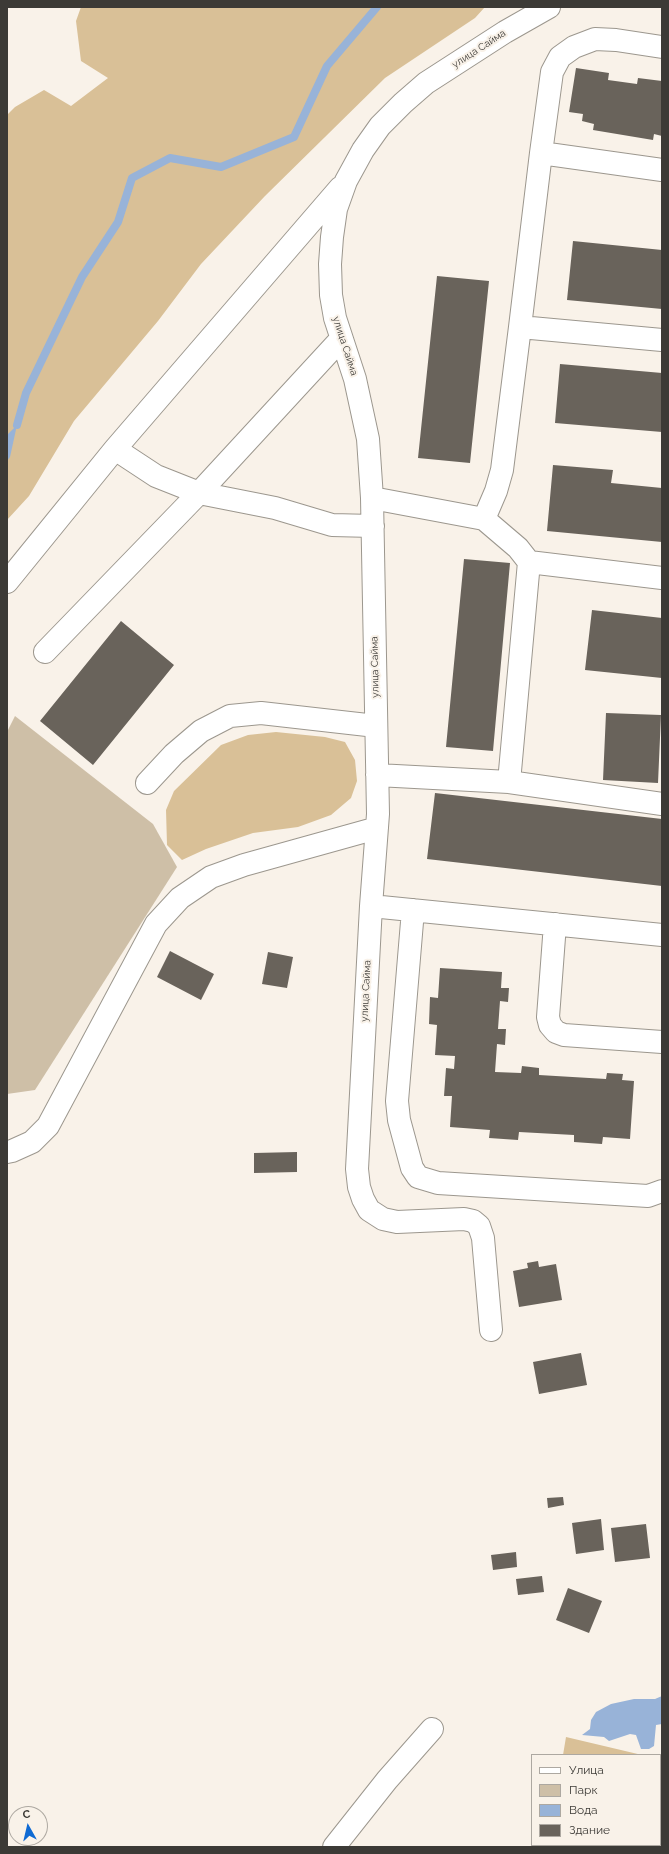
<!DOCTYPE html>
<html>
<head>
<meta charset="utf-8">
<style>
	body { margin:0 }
	#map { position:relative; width:669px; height:1854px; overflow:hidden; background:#f9f2e9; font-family:Raleway,sans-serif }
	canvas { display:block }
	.frame { position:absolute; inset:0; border:8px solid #3c3a36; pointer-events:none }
	.legend { position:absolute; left:531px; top:1754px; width:130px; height:92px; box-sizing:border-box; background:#f9f2e9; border:1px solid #ada8a1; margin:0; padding:5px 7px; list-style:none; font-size:12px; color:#3c3a36 }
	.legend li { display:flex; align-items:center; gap:8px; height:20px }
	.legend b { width:20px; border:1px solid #ada8a1 }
	.north { position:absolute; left:8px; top:1806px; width:40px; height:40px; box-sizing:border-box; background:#f9f2e9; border:1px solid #ada8a1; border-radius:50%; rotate:352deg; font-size:11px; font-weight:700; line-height:16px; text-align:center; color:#3c3a36 }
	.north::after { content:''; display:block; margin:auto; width:14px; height:18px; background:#0f6ad3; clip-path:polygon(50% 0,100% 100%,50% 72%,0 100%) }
</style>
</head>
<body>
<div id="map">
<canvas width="669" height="1854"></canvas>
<div class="frame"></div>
<ul class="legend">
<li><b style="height:5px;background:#fff"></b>Улица</li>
<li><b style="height:11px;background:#cebfa7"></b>Парк</li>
<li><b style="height:11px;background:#98b3d8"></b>Вода</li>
<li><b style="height:11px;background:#69635b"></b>Здание</li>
</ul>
<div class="north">С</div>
</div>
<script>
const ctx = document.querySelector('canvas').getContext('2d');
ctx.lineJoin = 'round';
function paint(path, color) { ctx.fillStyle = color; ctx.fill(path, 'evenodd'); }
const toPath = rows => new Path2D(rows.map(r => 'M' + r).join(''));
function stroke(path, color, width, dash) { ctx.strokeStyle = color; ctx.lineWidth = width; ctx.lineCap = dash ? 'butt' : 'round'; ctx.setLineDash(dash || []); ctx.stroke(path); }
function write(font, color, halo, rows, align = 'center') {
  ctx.font = font + ' Raleway,sans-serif'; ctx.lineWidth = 4; ctx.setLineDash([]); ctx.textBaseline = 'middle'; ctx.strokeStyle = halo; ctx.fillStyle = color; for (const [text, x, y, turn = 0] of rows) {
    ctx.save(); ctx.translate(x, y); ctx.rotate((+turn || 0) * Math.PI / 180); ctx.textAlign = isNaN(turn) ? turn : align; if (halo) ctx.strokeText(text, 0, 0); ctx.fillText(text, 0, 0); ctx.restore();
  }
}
const green = toPath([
	[15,716,153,824,177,867,35,1090,7,1094,7,732]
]);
const forest = toPath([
	[81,7,485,7,475,18,385,78,265,196,201,264,158,321,74,421,29,496,7,520,7,115,15,107,44,90,71,106,108,78,81,61,76,21],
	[276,732,325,737,345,742,355,760,357,781,351,798,331,815,298,827,253,833,206,849,182,860,167,845,166,810,174,791,221,745,248,735],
	[566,1737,642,1755,662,1755,662,1790,660,1786,660,1755,563,1755],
	[662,1815,662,1847,660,1847,660,1818]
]);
const water = toPath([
	[17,425,10,457,7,461,7,435],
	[662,1696,662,1724,656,1725,654,1746,649,1749,641,1749,636,1735,630,1734,609,1741,604,1737,582,1735,590,1729,591,1720,596,1712,611,1704,634,1699,655,1699]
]);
const stream = toPath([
	[17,425,26,393,82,277,118,222,132,178,170,158,221,167,294,137,327,66,377,7]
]);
const building = toPath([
	[576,68,609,73,608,80,637,84,638,78,662,81,662,136,654,134,653,140,593,130,594,124,582,121,583,114,569,112],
	[573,241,662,250,662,309,567,300],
	[437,276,489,281,470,463,418,458],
	[560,364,662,373,662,432,555,423],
	[553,465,613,470,611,483,662,488,662,542,547,531],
	[464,559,510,563,493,751,446,747],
	[592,610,662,618,662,678,585,670],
	[121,621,174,665,93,765,40,721],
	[606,713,661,715,658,783,603,780],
	[435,793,662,819,662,886,427,859],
	[170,951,214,974,201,1000,157,977],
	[268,952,293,957,287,988,262,984],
	[440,968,502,972,501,988,509,988,508,1002,500,1001,498,1029,506,1029,505,1045,497,1044,495,1072,521,1073,522,1066,539,1068,539,1075,606,1079,607,1073,623,1074,622,1080,634,1081,630,1139,603,1137,602,1144,574,1142,574,1135,519,1132,518,1140,489,1138,490,1130,450,1127,452,1096,444,1096,446,1068,454,1069,455,1056,435,1055,437,1025,429,1024,430,997,438,998],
	[297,1152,297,1172,254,1173,254,1153],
	[538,1261,539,1267,556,1264,562,1300,519,1307,513,1271,528,1268,527,1263],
	[581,1353,587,1385,539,1394,533,1362],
	[563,1497,564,1505,548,1508,547,1498],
	[601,1519,604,1550,576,1554,572,1523],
	[646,1524,650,1558,615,1562,611,1528],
	[516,1552,517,1567,493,1570,491,1555],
	[542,1576,544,1592,518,1595,516,1579],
	[568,1588,602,1601,589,1633,556,1620]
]);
const minor = toPath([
	[541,153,552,72,560,57,574,47,595,39,616,40,662,47],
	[662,170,541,153,520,327,662,340],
	[115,449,156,476,199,493,275,508,332,525,373,526],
	[372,498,484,519,518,548,529,562,662,578],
	[484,519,496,491,502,470,520,327],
	[7,582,115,449,340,188],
	[45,652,199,493,341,339],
	[377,775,509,782,529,562],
	[509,782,662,804],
	[147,783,174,754,201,731,230,716,261,713,376,726],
	[371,906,662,935],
	[413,910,397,1101,399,1120,412,1168,418,1177,438,1183,648,1196,662,1191],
	[555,924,548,1017,550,1025,556,1032,564,1035,662,1042],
	[7,1152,12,1151,32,1142,48,1126,156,924,180,898,211,877,244,865,377,828],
	[491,1330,483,1238,479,1226,473,1221,464,1219,397,1222,383,1219,369,1210,363,1199,359,1187,357,1169,371,906,378,814,372,498,368,439,355,379,335,318,331,295,330,264,332,237,336,209,346,181,363,150,380,126,403,103,426,83,505,32,549,7],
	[334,1847,387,1780,432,1729]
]);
const streetNames = [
	["улица Сайма",479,49,-33],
	["улица Сайма",345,346,72],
	["улица Сайма",375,667,-91],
	["улица Сайма",366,991,-87]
];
paint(green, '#cebfa7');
paint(forest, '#d9c097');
paint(water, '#98b3d8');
stroke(stream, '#98b3d8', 8);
paint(building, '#69635b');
stroke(minor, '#9c978e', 24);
stroke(minor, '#fff', 22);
write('10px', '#3c3a36', '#f9f2e9', streetNames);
</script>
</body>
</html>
